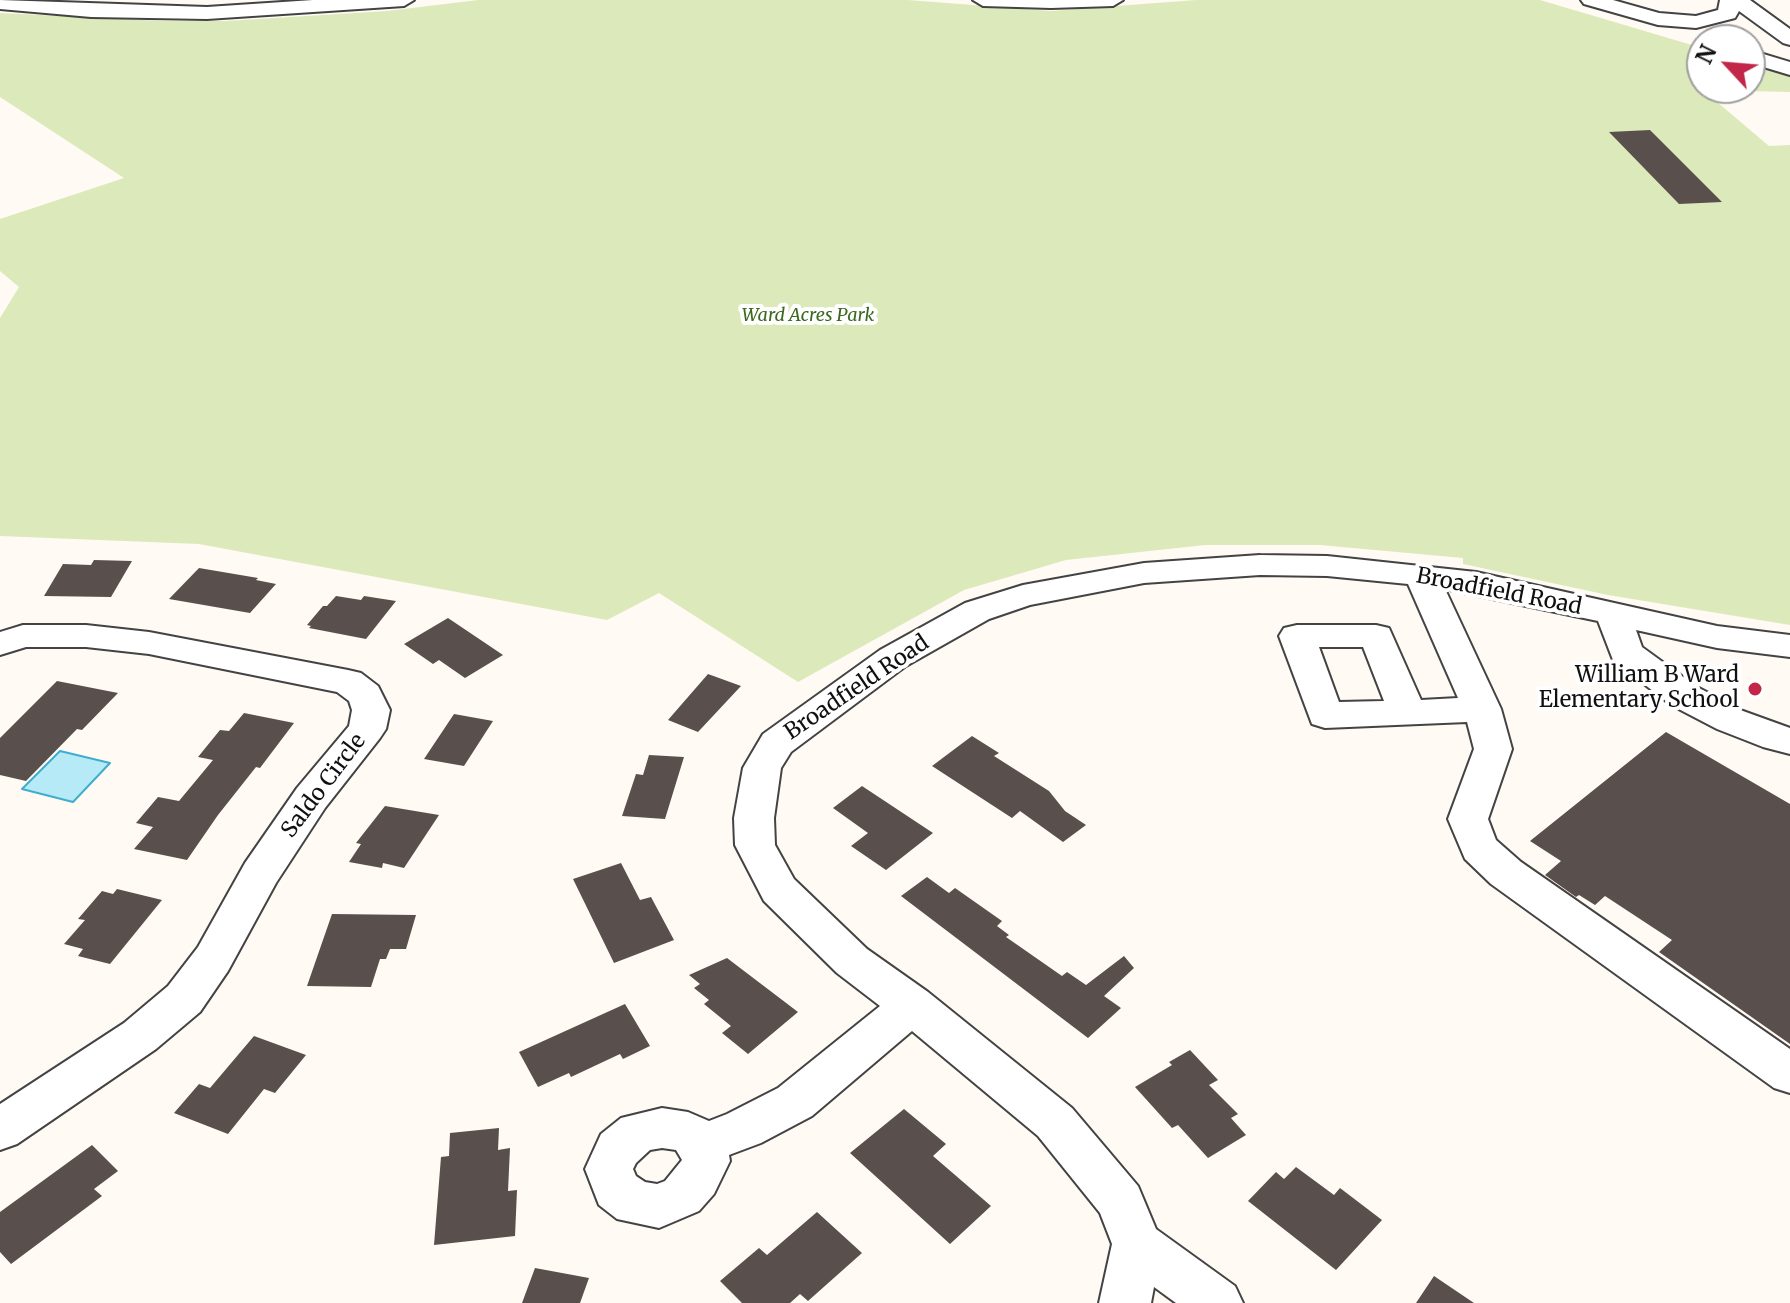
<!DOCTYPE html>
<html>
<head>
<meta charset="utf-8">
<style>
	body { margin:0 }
	#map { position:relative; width:1790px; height:1303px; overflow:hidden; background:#fffaf3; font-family:Merriweather,serif }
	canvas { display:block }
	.north { position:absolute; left:1686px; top:24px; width:80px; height:80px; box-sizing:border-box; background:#fff; border:2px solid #9f9f9f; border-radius:50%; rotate:296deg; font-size:22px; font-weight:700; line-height:32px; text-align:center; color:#101010 }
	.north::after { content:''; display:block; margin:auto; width:28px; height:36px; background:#c22648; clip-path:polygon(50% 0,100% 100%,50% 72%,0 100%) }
</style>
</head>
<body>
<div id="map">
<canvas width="1790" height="1303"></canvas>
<div class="north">N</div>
</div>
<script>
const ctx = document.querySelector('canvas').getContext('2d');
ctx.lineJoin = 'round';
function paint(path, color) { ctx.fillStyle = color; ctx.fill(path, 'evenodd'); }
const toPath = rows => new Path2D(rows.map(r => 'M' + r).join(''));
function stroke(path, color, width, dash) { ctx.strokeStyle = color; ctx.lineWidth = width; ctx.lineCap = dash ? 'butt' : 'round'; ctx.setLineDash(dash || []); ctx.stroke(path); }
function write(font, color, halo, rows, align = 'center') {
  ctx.font = font + ' Merriweather,serif'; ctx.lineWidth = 8; ctx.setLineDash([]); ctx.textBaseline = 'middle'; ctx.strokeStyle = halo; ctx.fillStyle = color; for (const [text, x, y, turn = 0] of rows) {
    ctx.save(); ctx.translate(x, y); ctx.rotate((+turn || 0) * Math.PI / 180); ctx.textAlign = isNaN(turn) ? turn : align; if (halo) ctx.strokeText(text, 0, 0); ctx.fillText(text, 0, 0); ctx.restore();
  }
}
const green = toPath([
	[478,0,908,0,1051,11,1196,0,1540,0,1702,48,1702,88,1750,88,1750,62,1790,75,1790,92,1703,90,1769,146,1790,145,1790,625,1608,595,1463,564,1463,558,1320,545,1205,545,1066,560,964,590,798,682,659,593,607,620,199,544,0,536,0,318,19,287,0,271,0,219,124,178,0,97,0,13,162,21,226,21,387,11]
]);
const water = toPath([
	[60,751,110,763,73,802,22,789,60,751]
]);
const building = toPath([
	[1650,130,1722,202,1679,204,1609,132],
	[94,560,132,561,111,597,44,596,63,564,91,565],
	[199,568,258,578,256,580,276,584,250,613,169,599],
	[336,596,361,600,364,596,396,601,366,639,309,628,311,626,307,625,323,606,327,606],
	[448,618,503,655,465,678,439,660,433,664,404,644],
	[708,674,741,686,698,732,668,720],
	[57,681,118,693,82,730,77,729,26,781,0,775,0,738],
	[244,713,294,723,260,768,256,767,218,815,187,860,134,849,153,827,136,823,158,797,179,801,213,760,198,757,220,730,229,731],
	[454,714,493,721,464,766,424,759],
	[1666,732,1790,804,1790,1044,1659,952,1672,940,1605,896,1595,905,1579,895,1576,897,1545,875,1561,861,1530,841],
	[972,736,999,753,994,756,1049,791,1065,811,1086,825,1063,842,1020,811,1012,818,932,766],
	[649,755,684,757,665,819,622,816,636,774,643,775],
	[862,786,933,833,886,870,851,846,868,833,833,808],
	[385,806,439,815,404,868,383,863,382,868,349,862,361,844,356,843],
	[621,863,640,900,651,897,674,940,614,963,573,879],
	[927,877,949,893,955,888,1002,921,997,926,1009,935,1006,937,1062,976,1067,972,1086,985,1124,956,1134,968,1104,996,1121,1008,1088,1038,901,896],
	[117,889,162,900,110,964,78,956,83,949,64,944,85,920,78,919,102,891,113,894],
	[332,914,416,915,406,949,390,949,386,959,380,959,371,987,307,986],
	[727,958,798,1012,748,1054,722,1033,731,1026,704,1004,709,1000,694,988,700,984,689,975],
	[625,1004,650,1046,623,1059,620,1054,571,1077,569,1073,538,1087,519,1052],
	[254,1036,306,1055,275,1093,264,1089,228,1134,174,1113,199,1084,210,1088],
	[1190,1050,1218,1080,1209,1085,1238,1114,1231,1118,1246,1135,1208,1158,1178,1125,1172,1128,1135,1087,1172,1065,1169,1062],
	[904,1109,946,1144,933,1156,991,1206,950,1244,850,1153],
	[499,1128,498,1150,510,1148,508,1191,517,1190,515,1236,434,1245,441,1157,449,1156,450,1133],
	[92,1145,118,1171,94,1189,102,1196,11,1264,0,1252,0,1212],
	[1296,1167,1334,1195,1340,1188,1382,1220,1336,1270,1248,1201,1276,1172,1284,1179],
	[817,1212,862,1253,808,1301,800,1294,790,1303,742,1303,720,1281,759,1248,767,1255],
	[535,1268,589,1278,580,1303,522,1303],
	[1434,1276,1474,1303,1416,1303]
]);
const minor = toPath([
	[0,0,207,7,313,0,414,0,404,6,207,19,91,17,0,9,0,0],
	[973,0,1123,0,1113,6,1051,8,983,6,973,0],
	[1581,0,1613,0,1659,13,1696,16,1718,10,1720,0,1750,0,1790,29,1790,45,1783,43,1739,11,1735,18,1696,28,1658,25,1584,4,1581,0],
	[1750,50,1790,62,1790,75,1750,63,1750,50],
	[1260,555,1327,556,1476,572,1717,626,1790,635,1790,657,1717,648,1636,630,1642,647,1697,687,1743,711,1790,728,1790,754,1763,747,1717,729,1671,705,1613,660,1598,621,1445,589,1501,709,1512,749,1488,819,1496,840,1521,862,1790,1049,1790,1093,1774,1088,1491,884,1465,859,1448,819,1474,749,1467,722,1325,728,1312,724,1279,636,1284,628,1297,625,1376,625,1389,628,1421,700,1458,698,1408,584,1327,576,1260,575,1144,583,1030,605,989,619,906,666,791,752,781,768,774,818,775,845,794,879,867,949,928,992,1072,1108,1138,1186,1156,1229,1235,1286,1243,1303,1176,1303,1154,1287,1151,1303,1099,1303,1112,1244,1100,1213,1038,1136,912,1031,812,1116,761,1143,729,1155,730,1161,714,1194,699,1211,659,1228,617,1219,599,1205,585,1169,601,1134,621,1118,662,1108,688,1112,709,1121,727,1114,778,1088,880,1006,837,973,764,901,735,845,734,818,743,768,763,734,880,650,965,603,1023,585,1144,563,1260,555],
	[1319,647,1363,647,1384,701,1339,702,1319,647],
	[662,1148,676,1150,682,1160,665,1181,657,1184,645,1182,636,1176,633,1169,636,1163,650,1150,662,1148],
	[23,625,86,625,149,632,348,670,361,673,378,686,390,710,386,729,380,738,325,808,276,883,228,971,200,1012,156,1049,17,1144,0,1150,0,1104,124,1023,168,986,198,947,245,863,297,788,349,726,352,710,349,701,337,692,149,654,86,647,26,647,0,655,0,632,23,625]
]);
const markers = [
	[1755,689,8,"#c22648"]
];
const farParknames = [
	["Ward Acres Park",808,316]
];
const streetNames = [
	["Broadfield Road",1499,592,11],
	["Broadfield Road",857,688,-34],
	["Saldo Circle",324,786,-53]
];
const poiNames = [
	["William B Ward",1739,676],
	["Elementary School",1739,701]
];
paint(green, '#dceabb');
paint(water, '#b7eaf7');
stroke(water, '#3eadce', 2);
paint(building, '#594f4c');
stroke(minor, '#434343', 4);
paint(minor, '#fff');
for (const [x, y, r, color] of markers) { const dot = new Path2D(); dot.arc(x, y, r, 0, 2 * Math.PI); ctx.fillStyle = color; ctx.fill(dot); stroke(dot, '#fff', 3); }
write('italic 18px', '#3b691f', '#fff', farParknames);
write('22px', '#101010', '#fff', streetNames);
write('22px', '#101010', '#fff', poiNames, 'right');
</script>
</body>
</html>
